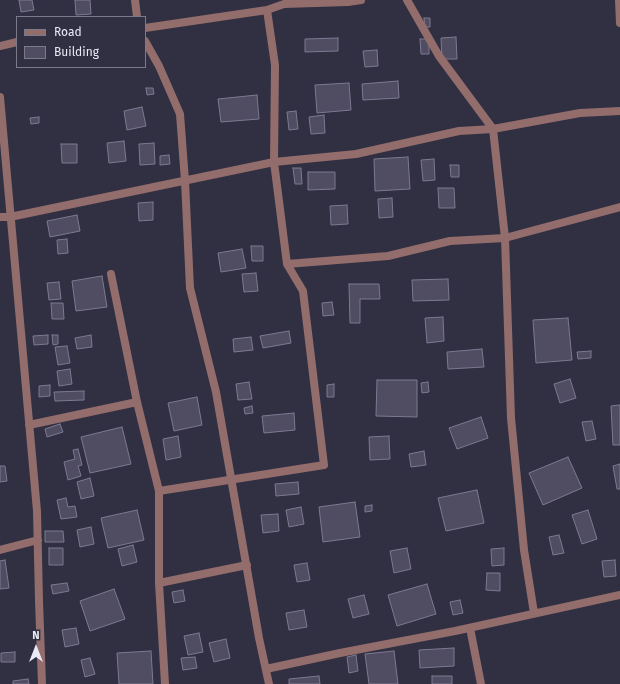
<!DOCTYPE html>
<html>
<head>
<meta charset="utf-8">
<style>
	body { margin:0 }
	#map { position:relative; width:620px; height:684px; overflow:hidden; background:#312f42; font-family:"Fira Sans",sans-serif }
	canvas { display:block }
	.legend { position:absolute; left:16px; top:16px; width:130px; height:52px; box-sizing:border-box; background:#312f42; border:1px solid #7b798a; margin:0; padding:5px 7px; list-style:none; font-size:12px; color:#eae9f6 }
	.legend li { display:flex; align-items:center; gap:8px; height:20px }
	.legend b { width:20px; border:1px solid #7b798a }
	.north { position:absolute; left:16px; top:628px; width:40px; height:40px; -webkit-text-stroke:3px #312f42; paint-order:stroke; rotate:0deg; font-size:11px; font-weight:700; line-height:16px; text-align:center; color:#eae9f6 }
	.north::after { content:''; display:block; margin:auto; width:14px; height:18px; background:#eae9f6; clip-path:polygon(50% 0,100% 100%,50% 72%,0 100%) }
</style>
</head>
<body>
<div id="map">
<canvas width="620" height="684"></canvas>
<ul class="legend">
<li><b style="height:5px;background:#926d6b"></b>Road</li>
<li><b style="height:11px;background:#504d62"></b>Building</li>
</ul>
<div class="north">N</div>
</div>
<script>
const ctx = document.querySelector('canvas').getContext('2d');
ctx.lineJoin = 'round';
function paint(path, color) { ctx.fillStyle = color; ctx.fill(path, 'evenodd'); }
const toPath = rows => new Path2D(rows.map(r => 'M' + r).join(''));
function stroke(path, color, width, dash) { ctx.strokeStyle = color; ctx.lineWidth = width; ctx.lineCap = dash ? 'butt' : 'round'; ctx.setLineDash(dash || []); ctx.stroke(path); }
const building = toPath([
	[19,0,32,0,34,10,21,12,19,0],
	[75,0,90,0,91,14,76,15,75,0],
	[424,18,430,18,430,27,425,27,424,18],
	[456,37,457,59,442,59,441,38,456,37],
	[338,38,338,51,305,52,305,39,338,38],
	[420,39,429,39,429,54,421,54,420,39],
	[377,50,378,66,365,67,363,51,377,50],
	[398,81,399,98,363,100,362,84,398,81],
	[349,83,351,110,317,113,315,85,349,83],
	[146,88,153,88,154,94,147,95,146,88],
	[257,95,259,119,221,122,218,99,257,95],
	[142,107,146,126,127,130,124,111,142,107],
	[296,111,298,129,289,130,287,112,296,111],
	[324,115,325,133,311,134,309,117,324,115],
	[39,117,39,123,31,124,30,118,39,117],
	[124,141,126,161,109,163,107,143,124,141],
	[154,143,155,164,140,165,139,144,154,143],
	[61,144,77,144,77,163,62,163,61,144],
	[169,155,170,164,160,165,160,156,169,155],
	[408,157,410,189,375,191,374,159,408,157],
	[434,159,435,180,423,181,421,160,434,159],
	[450,165,459,165,459,177,451,177,450,165],
	[293,168,301,168,302,184,295,184,293,168],
	[308,172,335,172,335,189,308,190,308,172],
	[438,188,454,188,455,208,439,208,438,188],
	[392,198,393,217,379,218,378,199,392,198],
	[153,202,153,220,139,221,138,203,153,202],
	[347,205,348,224,331,225,330,206,347,205],
	[77,215,80,231,50,237,47,221,77,215],
	[67,239,68,253,58,254,57,240,67,239],
	[251,246,263,246,263,261,252,261,251,246],
	[242,249,246,268,221,272,218,253,242,249],
	[256,273,258,291,244,292,242,274,256,273],
	[102,276,107,307,76,311,72,281,102,276],
	[448,279,449,300,413,301,412,280,448,279],
	[59,282,61,299,49,300,47,283,59,282],
	[349,284,379,284,380,299,360,299,360,323,350,323,349,284],
	[332,302,334,315,323,316,322,303,332,302],
	[51,303,63,303,64,319,52,319,51,303],
	[443,317,444,341,427,343,425,318,443,317],
	[568,318,572,360,536,363,533,320,568,318],
	[289,331,291,343,263,348,260,336,289,331],
	[48,335,48,344,34,345,33,336,48,335],
	[52,335,58,335,58,344,53,345,52,335],
	[91,335,92,347,77,349,75,338,91,335],
	[251,337,253,350,234,352,233,339,251,337],
	[67,346,70,363,58,365,55,347,67,346],
	[482,349,484,367,448,369,447,352,482,349],
	[591,351,591,358,578,359,577,352,591,351],
	[70,369,72,384,59,386,57,371,70,369],
	[570,379,576,398,560,403,554,384,570,379],
	[377,380,417,380,417,417,376,416,377,380],
	[249,382,252,399,238,400,236,384,249,382],
	[428,382,429,392,422,393,421,383,428,382],
	[334,384,334,397,327,397,327,385,334,384],
	[50,385,50,396,39,397,39,386,50,385],
	[84,391,84,400,55,401,54,392,84,391],
	[197,397,202,425,174,431,168,403,197,397],
	[620,405,620,445,613,445,611,406,620,405],
	[252,406,253,413,245,414,244,408,252,406],
	[294,413,295,430,264,433,262,416,294,413],
	[481,417,488,438,457,449,449,428,481,417],
	[592,421,596,439,586,441,582,422,592,421],
	[60,424,63,432,47,437,45,429,60,424],
	[122,427,131,464,90,473,81,437,122,427],
	[178,436,181,457,166,460,163,439,178,436],
	[389,436,390,459,370,460,369,437,389,436],
	[78,449,82,465,78,466,81,476,68,480,64,462,75,459,73,450,78,449],
	[424,451,426,465,411,467,409,454,424,451],
	[568,457,582,488,543,505,529,473,568,457],
	[620,464,620,489,617,489,613,466,620,464],
	[0,466,5,466,7,481,0,482,0,466],
	[90,478,94,496,81,499,77,482,90,478],
	[298,482,299,494,276,496,275,484,298,482],
	[477,490,484,523,446,531,438,498,477,490],
	[66,498,68,507,75,506,77,517,61,519,57,500,66,498],
	[355,502,360,537,323,542,319,507,355,502],
	[372,505,372,511,365,512,365,506,372,505],
	[301,507,304,524,289,527,286,510,301,507],
	[137,510,144,540,108,548,101,518,137,510],
	[588,510,597,539,582,544,572,515,588,510],
	[278,514,279,531,263,533,261,515,278,514],
	[91,527,94,544,80,547,77,530,91,527],
	[45,531,63,531,64,542,45,542,45,531],
	[559,535,564,553,553,555,549,537,559,535],
	[133,545,137,562,122,566,118,549,133,545],
	[49,548,63,548,63,565,49,565,49,548],
	[407,548,411,569,394,573,390,551,407,548],
	[504,548,504,565,492,566,491,549,504,548],
	[5,560,9,588,0,589,0,561,5,560],
	[615,560,616,576,604,577,602,561,615,560],
	[307,563,310,580,297,582,294,565,307,563],
	[487,573,500,573,500,591,486,590,487,573],
	[67,583,69,591,53,594,51,585,67,583],
	[427,584,436,614,397,626,388,595,427,584],
	[114,589,125,619,90,631,80,601,114,589],
	[183,590,185,601,174,603,172,592,183,590],
	[364,595,369,614,353,618,348,599,364,595],
	[460,600,463,613,453,615,450,602,460,600],
	[304,610,307,627,289,630,286,613,304,610],
	[76,628,79,644,65,647,62,630,76,628],
	[199,633,203,652,188,655,184,636,199,633],
	[226,639,230,658,214,662,209,643,226,639],
	[454,648,454,666,420,668,419,650,454,648],
	[151,651,153,684,119,684,117,653,151,651],
	[394,651,398,684,369,684,365,654,394,651],
	[15,652,15,662,1,662,1,653,15,652],
	[356,655,358,671,349,673,347,657,356,655],
	[195,657,197,668,183,670,181,658,195,657],
	[90,658,95,674,85,677,81,660,90,658],
	[319,676,320,684,289,684,289,679,319,676],
	[432,676,452,676,452,684,432,684,432,676],
	[28,679,29,684,13,684,13,681,28,679]
]);
const street = toPath([
	[135,0,137,17],
	[407,0,439,56,493,129,505,238,511,418,524,550,534,613],
	[619,0,620,23],
	[145,28,267,10,284,4,348,2,361,0],
	[145,41,159,66,180,114,185,181,190,288,216,392,259,638,269,684],
	[0,46,17,42],
	[0,97,37,511,39,601,42,684],
	[0,217,10,217,274,162,356,154,459,131,493,129,580,113,620,111],
	[287,264,388,256,450,241,505,238,620,207],
	[111,274,137,402,159,491,159,583,165,684],
	[29,425,137,402],
	[159,491,324,465,303,291,287,264,274,162,275,65,267,10],
	[0,550,38,540],
	[159,583,247,565],
	[470,628,481,684],
	[266,669,340,653,455,631,620,595]
]);
paint(building, '#504d62');
stroke(building, '#7c7a91', 1);
stroke(street, '#926d6b', 8);
</script>
</body>
</html>
